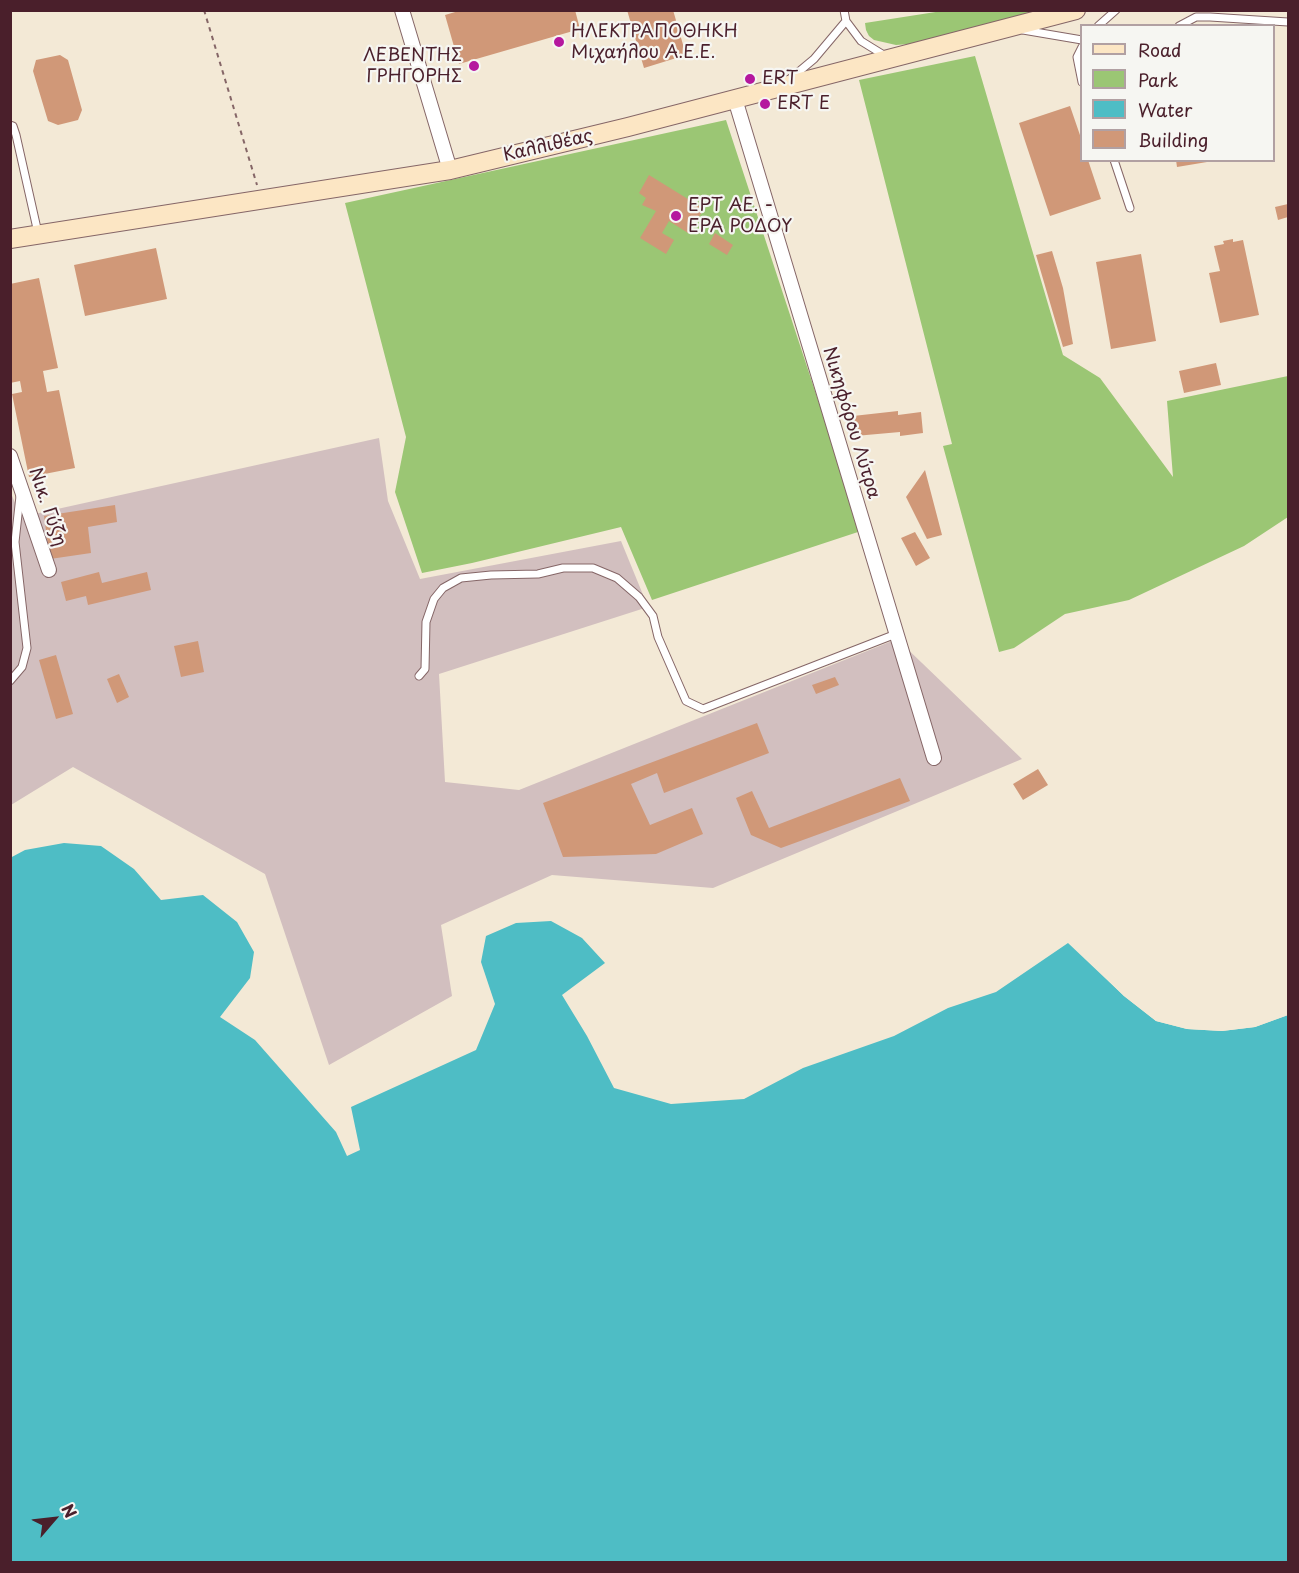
<!DOCTYPE html>
<html>
<head>
<meta charset="utf-8">
<style>
	body { margin:0 }
	#map { position:relative; width:1299px; height:1573px; overflow:hidden; background:#f3e9d6; font-family:"Playpen Sans",sans-serif }
	canvas { display:block }
	.frame { position:absolute; inset:0; border:12px solid #4a1f2b; pointer-events:none }
	.legend { position:absolute; left:1080px; top:24px; width:195px; height:138px; box-sizing:border-box; background:#f6f6f2; border:2px solid #b1a0a2; margin:0; padding:8px 10px; list-style:none; font-size:18px; color:#4a1f2b }
	.legend li { display:flex; align-items:center; gap:12px; height:30px }
	.legend b { width:30px; border:2px solid #b1a0a2 }
	.north { position:absolute; left:24px; top:1489px; width:60px; height:60px; -webkit-text-stroke:4px #f6f6f2; paint-order:stroke; rotate:62deg; font-size:16px; font-weight:700; line-height:24px; text-align:center; color:#4a1f2b }
	.north::after { content:''; display:block; margin:auto; width:21px; height:27px; background:#4a1f2b; clip-path:polygon(50% 0,100% 100%,50% 72%,0 100%) }
</style>
</head>
<body>
<div id="map">
<canvas width="1299" height="1573"></canvas>
<div class="frame"></div>
<ul class="legend">
<li><b style="height:8px;background:#fce6c4"></b>Road</li>
<li><b style="height:16px;background:#9bc674"></b>Park</li>
<li><b style="height:16px;background:#4ebdc5"></b>Water</li>
<li><b style="height:16px;background:#d09878"></b>Building</li>
</ul>
<div class="north">N</div>
</div>
<script>
const ctx = document.querySelector('canvas').getContext('2d');
ctx.lineJoin = 'round';
function paint(path, color) { ctx.fillStyle = color; ctx.fill(path, 'evenodd'); }
const toPath = rows => new Path2D(rows.map(r => 'M' + r).join(''));
function stroke(path, color, width, dash) { ctx.strokeStyle = color; ctx.lineWidth = width; ctx.lineCap = dash ? 'butt' : 'round'; ctx.setLineDash(dash || []); ctx.stroke(path); }
function write(font, color, halo, rows, align = 'center') {
  ctx.font = font + ' "Playpen Sans",sans-serif'; ctx.lineWidth = 4.5; ctx.setLineDash([]); ctx.textBaseline = 'middle'; ctx.strokeStyle = halo; ctx.fillStyle = color; for (const [text, x, y, turn = 0] of rows) {
    ctx.save(); ctx.translate(x, y); ctx.rotate((+turn || 0) * Math.PI / 180); ctx.textAlign = isNaN(turn) ? turn : align; if (halo) ctx.strokeText(text, 0, 0); ctx.fillText(text, 0, 0); ctx.restore();
  }
}
const industrial = toPath([
	[379,438,388,501,420,579,621,541,648,607,439,674,445,782,519,790,897,639,1022,759,713,888,552,875,441,925,452,996,329,1065,265,874,73,767,11,805,10,491,21,517]
]);
const green = toPath([
	[942,11,1040,11,909,44,896,45,874,40,869,36,866,30,865,23],
	[975,56,1063,355,1100,378,1173,477,1167,401,1288,376,1288,517,1244,546,1129,600,1065,614,1014,648,999,652,943,446,952,444,859,80],
	[726,120,861,531,652,600,621,527,472,563,422,573,395,492,406,437,345,203]
]);
const water = toPath([
	[64,843,101,846,134,869,161,900,203,895,237,922,254,952,250,978,220,1017,255,1040,336,1132,347,1156,360,1150,351,1107,476,1050,495,1004,481,962,486,936,516,923,551,921,582,938,605,963,562,995,587,1036,614,1088,671,1104,744,1099,803,1068,894,1036,948,1008,996,992,1068,943,1124,996,1156,1021,1187,1029,1222,1031,1255,1027,1288,1015,1288,1562,11,1562,10,858,25,850]
]);
const pier = toPath([
	[1067,940,1070,940,1126,994,1158,1018,1187,1026,1221,1028,1254,1024,1288,1012,1288,1015,1255,1027,1222,1031,1187,1029,1156,1021,1124,996]
]);
const building = toPath([
	[462,10,575,10,580,29,459,64,445,15],
	[627,10,673,10,686,55,644,68],
	[60,55,68,60,82,110,78,120,58,125,48,121,33,71,36,60],
	[1070,106,1082,141,1082,160,1088,160,1101,199,1050,216,1019,123],
	[1176,160,1207,160,1207,162,1177,167],
	[649,175,704,209,688,233,669,221,662,233,674,240,666,254,640,238,656,211,642,205,646,198,639,193],
	[1288,204,1288,217,1278,220,1275,207],
	[715,233,733,245,727,255,709,244],
	[1233,239,1233,242,1243,240,1259,315,1220,323,1209,273,1220,271,1214,246,1224,244,1223,241],
	[156,248,167,299,85,316,74,265],
	[1052,251,1063,288,1073,344,1063,347,1036,255],
	[1141,254,1156,341,1111,349,1096,262],
	[39,278,58,368,43,371,47,392,59,390,75,468,29,477,12,394,22,392,20,381,10,383,10,284],
	[1216,363,1221,385,1184,393,1179,371],
	[898,411,898,415,921,412,923,433,900,436,900,432,855,436,853,416],
	[925,470,942,535,927,539,906,497],
	[115,505,117,522,88,527,91,553,50,559,44,516],
	[915,532,930,558,916,566,901,538],
	[99,572,102,583,147,572,151,590,88,605,86,596,66,601,61,582],
	[198,641,204,672,181,677,174,646],
	[56,655,73,714,56,719,39,660],
	[119,674,129,697,117,703,107,679],
	[835,677,839,685,816,694,812,685],
	[757,723,769,753,664,793,657,773,631,784,650,825,692,808,703,834,656,854,563,857,543,803],
	[1038,769,1048,785,1023,800,1013,784],
	[900,778,910,801,781,848,751,835,736,798,752,791,769,828]
]);
const path = toPath([
	[204,10,257,185]
]);
const lane = toPath([
	[844,10,846,21,861,41,887,57],
	[1098,26,1116,10],
	[1179,26,1196,17,1210,17,1288,22],
	[1023,30,1082,40],
	[1082,47,1077,57,1082,82],
	[790,79,814,59,846,21],
	[10,125,13,126,16,135,38,233],
	[1114,160,1130,208],
	[419,676,425,669,426,622,434,599,443,588,461,578,491,575,538,574,563,568,593,568,617,578,639,597,653,616,658,637,686,701,703,709,896,634],
	[10,681,22,667,27,648,15,542,20,496]
]);
const street = toPath([
	[402,10,450,170],
	[735,99,934,758],
	[10,456,49,570]
]);
const secondary = toPath([
	[10,239,450,170,628,127,1076,10]
]);
const markers = [
	[559,42,6,"#b5179e"],
	[474,66,6,"#b5179e"],
	[750,79,6,"#b5179e"],
	[765,104,6,"#b5179e"],
	[676,216,6,"#b5179e"]
];
const poiNames = [
	["ΗΛΕΚΤΡΑΠΟΘΗΚΗ",571,32],
	["Μιχαήλου Α.Ε.Ε.",571,53],
	["ΛΕΒΕΝΤΗΣ",462,56,"right"],
	["ΓΡΗΓΟΡΗΣ",462,77,"right"],
	["ERT",762,79],
	["ERT E",777,104],
	["ΕΡΤ ΑΕ. -",688,206],
	["ΕΡΑ ΡΟΔΟΥ",688,227]
];
const streetNames = [
	["Καλλιθέας",548,146,-13],
	["Νικηφόρου Λύτρα",851,423,73],
	["Νικ. Γύζη",47,507,71]
];
paint(industrial, '#d2bfbf');
paint(green, '#9bc674');
paint(water, '#4ebdc5');
paint(pier, '#f3e9d6');
paint(building, '#d09878');
stroke(lane, '#856667', 9);
stroke(street, '#856667', 16);
stroke(secondary, '#856667', 20);
stroke(path, '#856667', 2, [4.5, 4.5]);
stroke(lane, '#fff', 7);
stroke(street, '#fff', 14);
stroke(secondary, '#fce6c4', 18);
for (const [x, y, r, color] of markers) { const dot = new Path2D(); dot.arc(x, y, r, 0, 2 * Math.PI); ctx.fillStyle = color; ctx.fill(dot); stroke(dot, '#f6f6f2', 2); }
write('18px', '#4a1f2b', '#f6f6f2', poiNames, 'left');
write('18px', '#4a1f2b', '#f6f6f2', streetNames);
</script>
</body>
</html>
